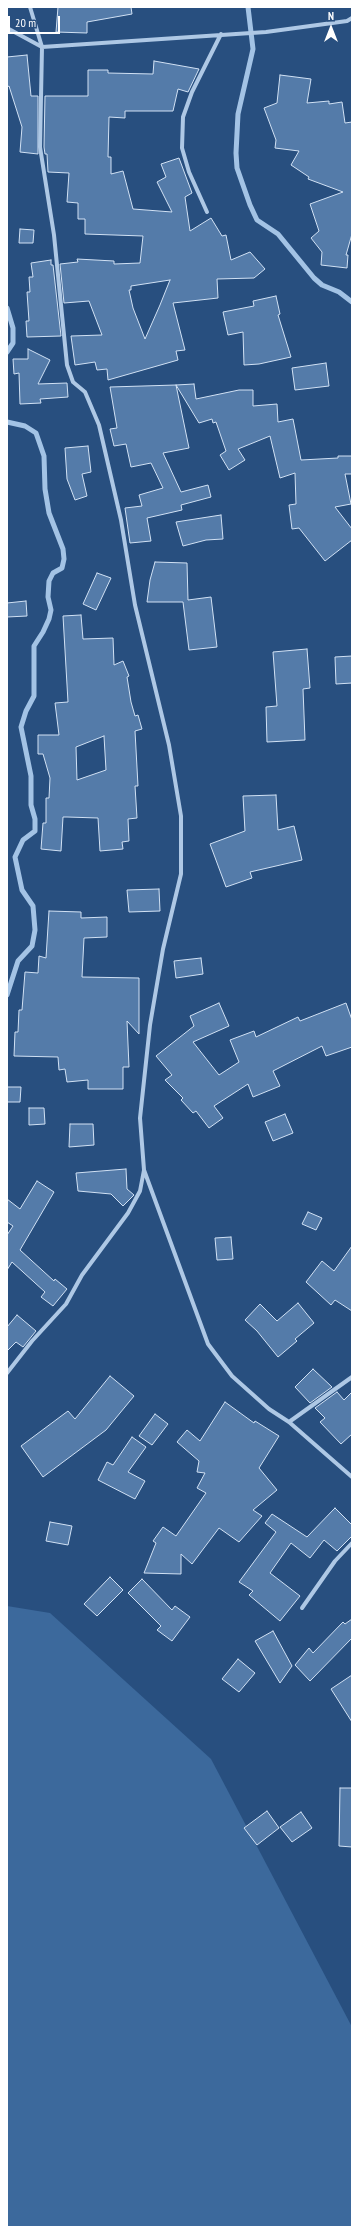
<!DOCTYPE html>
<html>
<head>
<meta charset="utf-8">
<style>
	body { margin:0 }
	#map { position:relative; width:359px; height:2234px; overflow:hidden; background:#284f7f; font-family:"PT Sans Narrow",sans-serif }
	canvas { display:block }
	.frame { position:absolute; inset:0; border:8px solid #fff; pointer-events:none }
	.north { position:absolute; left:311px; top:8px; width:40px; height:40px; -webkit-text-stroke:3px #284f7f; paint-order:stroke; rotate:0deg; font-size:11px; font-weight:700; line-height:16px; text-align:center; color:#fff }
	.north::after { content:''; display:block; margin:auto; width:14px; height:18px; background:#fff; clip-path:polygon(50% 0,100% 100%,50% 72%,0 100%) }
	.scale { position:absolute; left:8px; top:16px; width:52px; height:18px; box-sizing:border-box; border:2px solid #fff; border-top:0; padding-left:5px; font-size:12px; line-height:14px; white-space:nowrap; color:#fff; -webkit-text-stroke:3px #284f7f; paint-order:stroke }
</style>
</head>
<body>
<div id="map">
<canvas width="359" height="2234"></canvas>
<div class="frame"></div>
<div class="north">N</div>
<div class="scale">20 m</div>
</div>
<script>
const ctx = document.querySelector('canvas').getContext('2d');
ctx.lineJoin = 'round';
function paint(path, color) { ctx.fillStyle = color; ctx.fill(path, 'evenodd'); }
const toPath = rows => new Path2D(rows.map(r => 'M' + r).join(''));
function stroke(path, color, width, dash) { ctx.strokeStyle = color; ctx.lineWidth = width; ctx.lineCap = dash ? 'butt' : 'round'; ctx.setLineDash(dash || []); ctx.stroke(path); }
const green = toPath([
	[7,1606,50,1613,211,1759,352,2027,352,2227,7,2227]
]);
const stream = toPath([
	[248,7,253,49,238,114,236,153,237,168,250,205,257,220,278,234,314,278,322,285,339,292,352,302],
	[7,308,13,328,13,343,7,352],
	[7,422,25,426,36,433,44,456,45,489,49,513,63,549,64,559,62,568,53,573,49,581,48,597,51,610,49,619,43,632,34,646,34,696,26,711,21,727,31,776,31,805,35,819,35,831,23,840,15,857,22,890,33,906,35,930,32,946,18,961,7,995]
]);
const building = toPath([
	[58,7,131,7,132,14,87,22,87,33,56,32,58,7],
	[27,55,31,96,38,96,38,154,20,152,22,127,9,86,7,87,7,57,27,55],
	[154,61,199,69,188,92,178,89,173,111,125,111,125,118,109,117,108,157,111,157,111,174,123,171,133,209,172,212,157,182,166,177,161,164,179,158,192,193,185,197,190,231,211,218,222,236,226,235,231,260,250,252,265,269,254,278,217,279,218,298,173,303,185,350,176,351,178,360,108,380,107,369,97,370,95,362,75,365,71,336,102,335,89,301,64,303,60,264,78,262,77,259,114,261,114,264,140,263,143,236,85,234,85,219,78,219,78,203,67,202,69,173,48,172,47,154,45,154,44,147,45,96,88,96,88,70,108,70,108,73,153,74,154,61],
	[170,280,160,305,145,339,133,308,129,290,131,290,131,286,170,280],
	[280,75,311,79,307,103,329,101,329,104,342,102,345,123,352,122,352,234,346,255,348,255,347,268,321,265,322,252,311,238,319,231,310,204,343,192,308,179,309,177,291,165,299,151,275,148,276,140,264,108,277,103,280,75],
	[20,229,34,230,33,243,19,243,20,229],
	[51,260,51,265,53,265,61,336,27,337,26,321,29,321,27,292,30,292,29,277,33,277,31,263,51,260],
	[276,296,280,314,278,315,291,357,259,364,244,365,243,332,228,335,223,312,254,306,253,301,276,296],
	[28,349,50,360,38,384,67,383,68,397,40,399,41,403,20,404,19,373,14,374,13,359,28,359,28,349],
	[326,363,329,386,295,390,292,368,326,363],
	[194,384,196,399,239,390,253,390,253,406,277,404,278,422,293,419,301,460,338,458,338,456,352,456,352,474,345,474,351,504,335,507,352,529,352,540,325,561,299,528,292,529,289,505,296,504,295,473,280,478,270,436,238,449,245,460,229,470,220,455,226,451,216,422,213,423,212,419,199,423,176,385,194,384],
	[176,385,189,448,163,453,181,492,208,485,211,497,181,505,182,510,147,518,151,541,130,543,125,508,142,506,139,495,163,488,151,463,131,467,126,444,114,446,110,429,117,428,110,387,176,385],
	[88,446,91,472,82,474,87,496,75,500,67,479,65,448,88,446],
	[221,515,223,539,206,540,183,546,176,522,221,515],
	[155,562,187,563,188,600,211,597,217,647,189,650,183,602,147,602,150,580,155,562],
	[97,573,111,578,96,610,83,604,97,573],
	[26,601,27,616,7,617,7,603,26,601],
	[81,615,83,639,113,638,114,665,123,661,129,676,127,677,131,702,135,716,138,715,142,729,135,731,138,786,135,786,137,818,128,819,129,841,122,842,123,849,100,851,98,818,67,817,63,817,61,851,41,849,43,823,46,823,46,798,49,798,50,778,43,754,38,754,38,735,59,735,55,703,68,702,63,616,81,615],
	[104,736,106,770,77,780,76,747,104,736],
	[307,649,310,688,303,689,305,740,267,742,266,707,277,706,273,652,307,649],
	[352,656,352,683,336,684,335,657,352,656],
	[276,795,278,830,294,826,302,860,250,872,252,878,226,887,210,844,245,831,243,796,276,795],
	[159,889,160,911,129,912,127,890,159,889],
	[49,911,81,912,81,918,107,917,107,937,84,938,82,977,139,978,139,1034,127,1021,129,1067,123,1067,123,1089,88,1089,88,1080,67,1082,65,1069,59,1070,58,1057,14,1056,15,1032,18,1032,19,1010,22,1010,25,972,38,973,39,956,46,958,49,911],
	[201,958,203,974,176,978,174,961,201,958],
	[219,1003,229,1026,193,1042,219,1075,239,1062,230,1040,254,1031,256,1037,298,1017,300,1021,346,1003,352,1020,352,1047,326,1056,322,1046,273,1071,280,1086,253,1097,248,1084,214,1106,223,1118,209,1128,196,1111,193,1113,181,1100,183,1098,165,1080,172,1075,156,1056,194,1026,190,1016,219,1003],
	[7,1087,21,1087,20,1102,7,1102,7,1087],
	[29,1108,44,1108,45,1124,29,1125,29,1108],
	[285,1114,293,1133,273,1141,265,1122,285,1114],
	[70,1124,93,1124,94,1145,69,1147,70,1124],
	[126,1169,127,1189,134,1195,123,1206,111,1194,78,1191,76,1173,126,1169],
	[37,1181,54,1192,20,1250,54,1281,55,1279,67,1289,53,1306,41,1297,45,1292,12,1262,7,1270,7,1235,13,1226,7,1222,7,1199,20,1209,37,1181],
	[308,1212,322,1218,316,1230,302,1224,308,1212],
	[231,1237,233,1259,217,1260,215,1238,231,1237],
	[352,1246,352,1311,335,1300,331,1305,306,1282,322,1261,334,1271,352,1246],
	[298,1303,314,1323,295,1339,297,1341,278,1357,257,1331,245,1320,260,1304,277,1321,298,1303],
	[17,1315,36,1331,23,1347,16,1342,7,1351,7,1327,17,1315],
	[313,1369,332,1387,310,1403,295,1387,313,1369],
	[110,1376,134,1396,106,1430,43,1477,21,1446,68,1411,75,1419,110,1376],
	[337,1392,344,1400,352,1392,352,1434,341,1444,320,1422,325,1418,315,1408,337,1392],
	[225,1402,254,1423,255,1421,279,1436,259,1468,277,1490,253,1510,262,1516,239,1542,219,1528,192,1564,181,1554,181,1574,144,1573,156,1543,153,1541,163,1527,176,1536,206,1493,197,1488,205,1473,197,1472,199,1461,177,1442,187,1430,200,1441,225,1402],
	[155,1414,168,1424,152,1445,139,1436,155,1414],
	[132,1437,146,1447,128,1472,145,1481,135,1499,98,1480,107,1462,113,1465,132,1437],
	[335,1508,352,1525,352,1536,337,1551,324,1540,310,1558,291,1543,270,1573,300,1596,280,1621,249,1595,253,1591,239,1582,276,1532,265,1523,272,1514,307,1537,335,1508],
	[50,1522,72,1526,68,1545,46,1541,50,1522],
	[110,1577,123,1590,97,1616,84,1604,110,1577],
	[142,1579,172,1610,175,1606,190,1617,172,1641,157,1630,161,1626,128,1593,142,1579],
	[352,1619,352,1638,310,1681,295,1665,309,1648,313,1653,343,1622,345,1624,352,1619],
	[273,1631,292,1666,280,1683,255,1641,273,1631],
	[238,1659,255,1673,239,1692,222,1679,238,1659],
	[352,1675,352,1722,331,1689,352,1675],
	[340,1788,352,1788,352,1847,339,1846,340,1788],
	[267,1811,279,1828,257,1845,244,1828,267,1811],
	[301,1812,312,1828,292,1842,280,1827,301,1812]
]);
const street = toPath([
	[30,7,42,47,40,147,54,235,67,365,73,382,85,392,99,425,121,520,135,605,169,745,181,816,181,874,163,949,150,1025,140,1118,144,1170,208,1344,232,1376,269,1409,289,1422,352,1477],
	[7,28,42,47,266,32,347,21,352,18],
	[207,212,189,172,182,148,183,117,192,92,221,34],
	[7,1373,32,1341,66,1304,82,1275,128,1213,140,1191,144,1170],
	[289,1422,352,1377],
	[302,1608,335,1561,352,1543]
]);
paint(green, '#3c699c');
stroke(stream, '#a3c3e5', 5);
paint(building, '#547ba9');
stroke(building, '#d1e1f4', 1);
stroke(street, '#aec8e5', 4);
</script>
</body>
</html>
